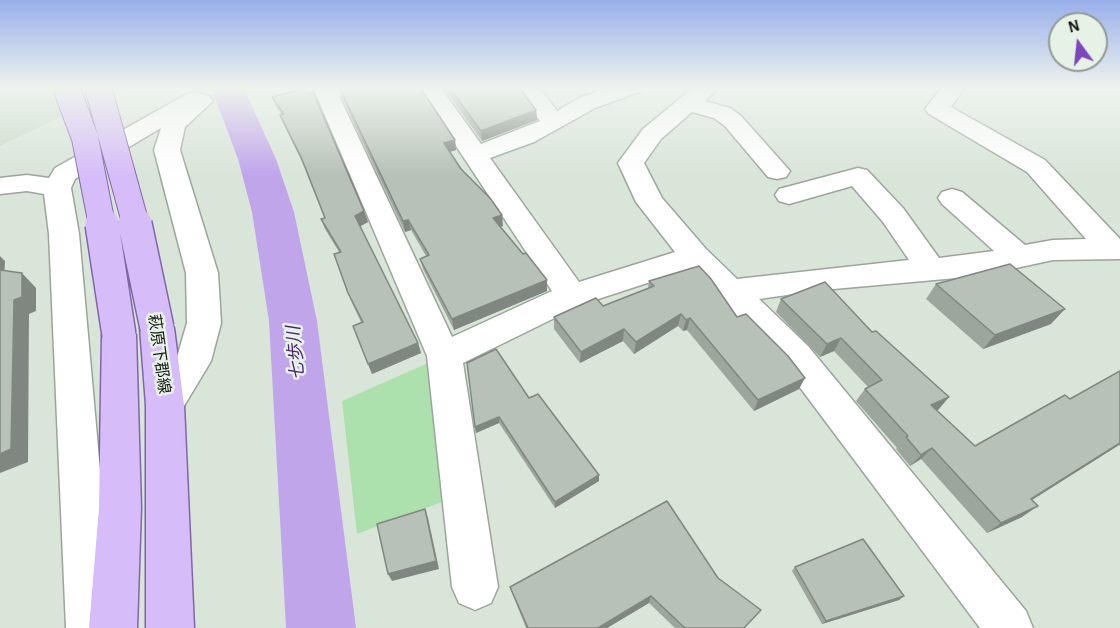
<!DOCTYPE html>
<html>
<head>
<meta charset="utf-8">
<style>
	body { margin:0 }
	#map { position:relative; width:1120px; height:628px; overflow:hidden; background:#dae5da; font-family:"Alegreya Sans",sans-serif }
	canvas { display:block }
	.north { position:absolute; left:1048px; top:12px; width:60px; height:60px; box-sizing:border-box; background:#e7f2e7; border:2px solid #929a92; border-radius:50%; rotate:345deg; font-size:16px; font-weight:700; line-height:24px; text-align:center; color:#131713 }
	.north::after { content:''; display:block; margin:auto; width:21px; height:27px; background:#7e47be; clip-path:polygon(50% 0,100% 100%,50% 72%,0 100%) }
</style>
</head>
<body>
<div id="map">
<canvas width="1120" height="628"></canvas>
<div class="north">N</div>
</div>
<script>
const ctx = document.querySelector('canvas').getContext('2d');
ctx.lineJoin = 'round';
function paint(path, color) { ctx.fillStyle = color; ctx.fill(path, 'evenodd'); }
const toPath = rows => new Path2D(rows.map(r => 'M' + r).join(''));
function stroke(path, color, width, dash) { ctx.strokeStyle = color; ctx.lineWidth = width; ctx.lineCap = dash ? 'butt' : 'round'; ctx.setLineDash(dash || []); ctx.stroke(path); }
function write(font, color, halo, rows, align = 'center') {
  ctx.font = font + ' "Alegreya Sans","Noto Sans JP",sans-serif'; ctx.lineWidth = 5; ctx.setLineDash([]); ctx.textBaseline = 'middle'; ctx.strokeStyle = halo; ctx.fillStyle = color; for (const [text, x, y, turn = 0] of rows) {
    ctx.save(); ctx.translate(x, y); ctx.rotate((+turn || 0) * Math.PI / 180); ctx.textAlign = isNaN(turn) ? turn : align; if (halo) ctx.strokeText(text, 0, 0); ctx.fillText(text, 0, 0); ctx.restore();
  }
}
const built = toPath([
	[0,87,132,87,85,105,0,146]
]);
const green = toPath([
	[444,356,463,494,357,534,342,401]
]);
const river = toPath([
	[211,87,243,87,276,159,294,212,317,321,356,628,286,628,269,321,252,212,238,159,211,87]
]);
const minor = toPath([
	[318,87,360,87,357,92,339,96,452,337,552,291,417,87,440,87,481,144,540,121,516,87,539,87,557,111,579,98,609,87,642,87,639,92,595,108,534,142,490,158,579,282,675,252,636,202,618,163,643,129,694,87,719,87,705,101,730,108,741,116,790,171,786,177,777,179,768,177,725,126,714,118,692,112,661,139,644,163,662,198,706,249,737,279,909,260,883,222,852,186,789,204,779,201,775,195,779,189,858,168,867,170,903,208,939,258,994,251,942,204,938,198,942,192,952,189,962,192,1025,245,1053,240,1086,239,1027,172,929,114,925,109,942,87,961,87,963,90,951,107,1045,160,1120,239,1120,259,1053,260,979,276,822,290,759,299,808,346,1026,611,1033,628,980,628,784,366,690,269,583,304,463,363,498,587,491,603,475,610,459,603,452,587,427,356,315,92,318,87],
	[195,92,209,96,213,101,185,127,180,150,218,273,221,323,211,361,178,416,165,421,152,416,146,405,177,357,187,323,186,273,154,150,161,128,75,179,71,188,79,234,114,628,66,628,49,234,44,194,27,191,0,194,0,178,27,175,49,178,55,168,187,94,195,92]
]);
const major = toPath([
	[157,315,169,319,174,328,184,405,194,628,146,628,146,405,140,328,145,319,157,315],
	[119,322,131,326,136,335,141,508,137,628,89,628,99,508,102,335,107,326,119,322]
]);
const majorBridgeFar1 = toPath([
	[66,87,85,138,102,225],
	[98,87,136,225]
]);
const majorBridge = toPath([
	[102,224,119,335],
	[135,224,157,328]
]);
const wall = toPath([
	[339,87,455,140,456,150,450,152,503,226,500,227,547,291,454,330,423,269,420,259,426,256,411,230,405,232,342,98],
	[443,87,519,87,536,110,537,120,482,141],
	[272,97,364,211,368,222,360,226,418,343,421,353,372,374,353,326,361,322,352,303,348,293,339,252,325,229,321,219,325,218,305,168,284,125,280,115,282,115,276,107],
	[649,281,737,317,799,389,754,411,687,330,683,331,678,326,634,354,623,341,580,363,554,329,554,317,603,306,648,288],
	[936,284,1051,324,983,349,926,299],
	[781,299,872,332,949,397,938,410,936,410,975,446,1070,399,1120,371,1120,446,1119,445,1032,500,1022,517,987,533,921,459,910,466,896,449,897,448,856,401,865,389,868,387,834,351,820,357,776,312],
	[529,398,599,475,599,481,555,508,499,423,476,433,475,427],
	[667,501,745,628,675,628,649,603,607,628,526,628,512,593,510,587],
	[795,567,904,596,899,600,822,624,792,571]
]);
const shadedWall = toPath([
	[536,110,537,120,482,141,481,131],
	[455,140,456,150,445,153,444,143],
	[364,211,368,222,359,227,355,216],
	[502,215,503,226,494,229,493,218],
	[408,220,411,230,405,232,403,221],
	[0,256,5,261,4,283,0,279],
	[22,273,36,288,36,311,29,314,28,462,0,473,0,454,14,300],
	[547,280,547,291,454,330,452,319],
	[1065,309,1051,324,983,349,995,335],
	[681,314,678,326,634,354,636,342],
	[690,318,687,330,683,331,686,320],
	[624,329,623,341,580,363,581,352],
	[841,338,834,351,820,357,827,344],
	[418,343,421,353,372,374,368,364],
	[805,378,799,389,754,411,758,400],
	[949,397,938,410,920,418,931,405],
	[499,417,499,423,476,433,475,427],
	[1120,443,1119,445,1016,510,1031,499],
	[932,448,921,459,910,466,921,455],
	[599,475,599,481,555,508,555,502],
	[1038,506,1022,517,987,533,1001,523],
	[425,509,428,518,439,569,392,581,388,574],
	[651,596,649,603,607,628,598,628],
	[904,596,899,600,822,624,826,621]
]);
const building = toPath([
	[339,87,420,87,455,140,444,143,461,169,490,198,502,215,493,218,523,254,526,253,547,280,452,319,420,259,429,255,408,220,403,221,339,87],
	[449,87,519,87,536,110,481,131,449,87],
	[305,88,308,93,313,92,364,211,355,216,418,343,368,364,353,326,363,322,348,293,334,254,341,252,321,219,325,218,301,157,280,115,284,114,272,97,305,88],
	[1010,264,1065,309,995,335,936,284,1010,264],
	[699,266,711,279,737,317,746,314,788,356,805,378,758,400,690,318,686,320,681,314,636,342,624,329,581,352,554,317,596,298,603,306,654,286,649,281,699,266],
	[0,270,22,273,22,297,14,300,11,449,0,454,0,270],
	[825,282,872,332,876,331,949,397,931,405,975,446,1065,395,1070,399,1120,371,1120,443,1031,499,1038,506,1001,523,932,448,921,455,906,437,908,436,865,389,882,380,841,338,827,344,781,299,825,282],
	[496,349,529,398,538,394,599,475,555,502,499,417,475,427,467,363,496,349],
	[667,501,718,578,761,610,744,628,685,628,651,596,598,628,528,628,510,587,667,501],
	[425,509,436,561,388,574,377,524,425,509],
	[863,539,904,596,826,621,795,567,863,539]
]);
const streetNames = [
	["萩原下郡線",159,354,82]
];
const waterNames = [
	["七歩川",296,353,-95]
];
paint(built, '#cadbca');
paint(green, '#ace1ad');
paint(river, '#c0a5eb');
stroke(minor, '#9ba69b', 3);
stroke(major, '#8066a6', 3);
paint(minor, '#fff');
paint(major, '#d6bdf9');
stroke(majorBridgeFar1, '#8066a6', 28, []);
stroke(majorBridge, '#8066a6', 36, []);
stroke(majorBridgeFar1, '#d6bdf9', 26);
stroke(majorBridge, '#d6bdf9', 33);
paint(wall, '#9da69d');
paint(shadedWall, '#808780');
paint(building, '#b7c1b7');
stroke(building, '#808780', 1.5);
const sky = ctx.createLinearGradient(0, 0, 0, 175);
sky.addColorStop(0, '#98aee9');
sky.addColorStop(0.5, '#eef3ee');
sky.addColorStop(1, '#eef3ee00');
ctx.fillStyle = sky;
ctx.fillRect(0, 0, 1120, 175);
write('16px', '#131713', '#e7f2e7', streetNames);
write('italic 18px', '#482272', '#e7f2e7', waterNames);
</script>
</body>
</html>
